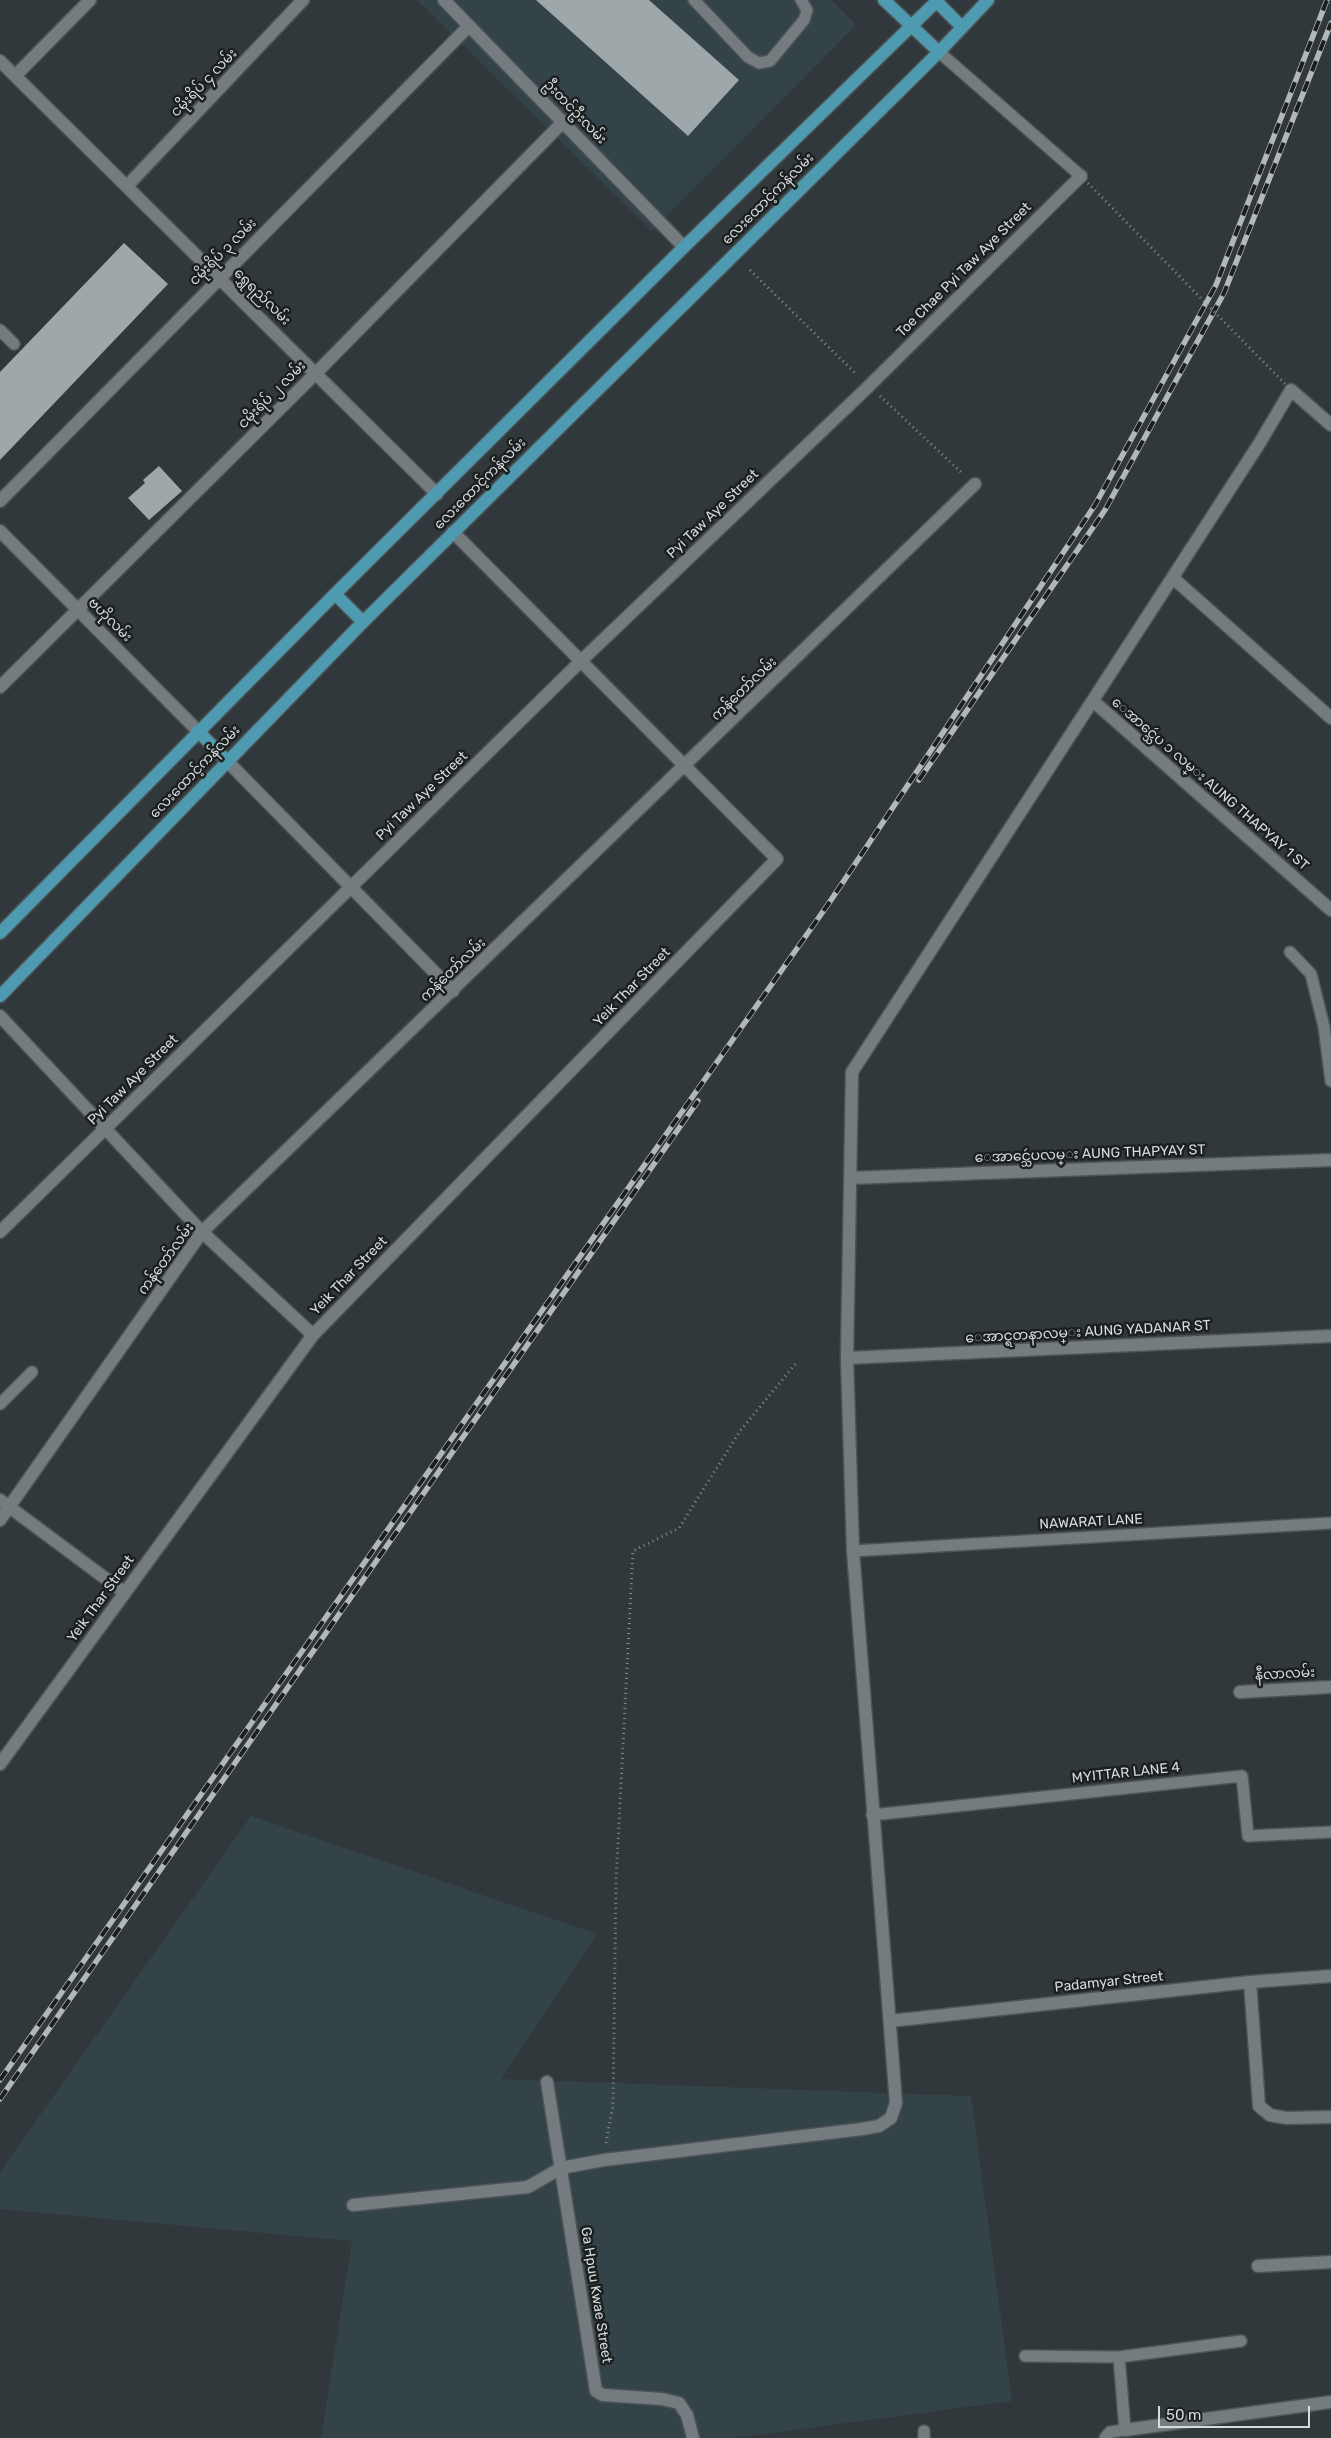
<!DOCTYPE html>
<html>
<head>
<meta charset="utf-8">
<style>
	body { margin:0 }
	#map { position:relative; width:1331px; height:2438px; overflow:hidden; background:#31383b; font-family:Rubik,sans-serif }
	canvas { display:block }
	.scale { position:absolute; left:1158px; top:2406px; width:152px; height:22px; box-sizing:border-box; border:2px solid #d6dbdd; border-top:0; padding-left:6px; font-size:15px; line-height:18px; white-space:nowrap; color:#d6dbdd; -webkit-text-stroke:4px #1c1f20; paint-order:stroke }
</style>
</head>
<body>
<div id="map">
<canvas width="1331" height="2438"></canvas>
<div class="scale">50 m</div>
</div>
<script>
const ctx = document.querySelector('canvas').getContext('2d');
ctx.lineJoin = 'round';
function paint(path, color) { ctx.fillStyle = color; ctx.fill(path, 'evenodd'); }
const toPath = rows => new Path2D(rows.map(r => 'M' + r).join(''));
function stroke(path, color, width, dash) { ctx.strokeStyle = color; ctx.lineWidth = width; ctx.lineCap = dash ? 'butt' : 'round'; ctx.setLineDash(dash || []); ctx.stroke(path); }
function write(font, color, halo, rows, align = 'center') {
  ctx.font = font + ' Rubik,"Noto Sans Myanmar",sans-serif'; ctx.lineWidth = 5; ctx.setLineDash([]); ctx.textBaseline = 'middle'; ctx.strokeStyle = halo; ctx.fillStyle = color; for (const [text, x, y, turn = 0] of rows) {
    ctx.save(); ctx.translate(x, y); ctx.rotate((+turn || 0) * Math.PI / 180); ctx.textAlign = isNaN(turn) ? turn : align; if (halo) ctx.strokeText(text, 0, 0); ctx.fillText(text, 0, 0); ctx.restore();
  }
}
const built = toPath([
	[417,0,831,0,856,25,652,231],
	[251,1816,597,1934,501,2079,971,2096,1012,2401,734,2438,321,2438,352,2241,0,2209,0,2172]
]);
const building = toPath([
	[536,0,649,0,739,80,688,136],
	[124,243,168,284,0,460,0,372],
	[159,466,182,491,149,520,128,498,145,483,143,480]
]);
const path = toPath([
	[750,270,857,375],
	[880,396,963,474],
	[606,2143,613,2105,616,1881,633,1551,679,1528,740,1431,797,1362]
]);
const service = toPath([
	[694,0,748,57,759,63,770,61,804,20,807,10,801,0],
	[939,52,1081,176],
	[0,330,14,344],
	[1290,952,1311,974,1324,1027,1331,1081],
	[0,1404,32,1372],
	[853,1551,1331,1523],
	[872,1815,1242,1776,1248,1836,1331,1832],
	[1025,2356,1119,2357,1241,2341],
	[924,2438,924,2431],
	[1105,2438,1110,2432,1125,2430,1119,2357]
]);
const minor = toPath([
	[444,0,684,247],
	[0,61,437,494],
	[15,76,90,0],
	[127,186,303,0],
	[0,501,469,26],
	[0,531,198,731],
	[1173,578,1331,718],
	[0,687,317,372,564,121],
	[1093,701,1331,910],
	[227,761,453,991],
	[0,1016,202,1232,313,1335],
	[850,1178,1331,1160],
	[0,1232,582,660,869,386,1081,176],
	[847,1358,1331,1336],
	[0,1500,125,1593],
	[0,1520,202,1232,975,484],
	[1240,1692,1331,1687],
	[0,1764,313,1335,777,859,453,532],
	[1250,1982,1259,2106,1270,2115,1286,2118,1331,2117],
	[890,2021,1250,1982,1331,1976],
	[547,2082,596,2391,603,2395,662,2399,679,2403,687,2415,693,2438],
	[353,2205,528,2187,561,2168,604,2160,862,2129,879,2126,891,2118,896,2103,853,1551,847,1358,852,1072,1259,444,1291,390,1331,425],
	[1258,2266,1331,2262],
	[1125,2430,1331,2402]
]);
const primary = toPath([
	[884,0,939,52],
	[935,0,962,27],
	[335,594,363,622],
	[198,731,227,761],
	[0,933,335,594,684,247,938,0],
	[0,996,363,622,939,52,988,0]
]);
const rail = toPath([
	[919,780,1105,510,1224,293,1331,23],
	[0,2080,829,903,1095,505,1216,285,1327,0],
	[0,2099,698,1101]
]);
const pathBridge = toPath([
	[1081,176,1291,390]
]);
const streetNames = [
	["ငမိုးရိပ် ၄ လမ်း",204,83,-46],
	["ဦးတင်ဦးလမ်း",575,112,46],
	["လေးထောင့်ကန်လမ်း",768,199,-45],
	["ငမိုးရိပ် ၃ လမ်း",223,252,-45],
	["Toe Chae Pyi Taw Aye Street",964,270,-45],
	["ရွှေရည်လမ်း",262,297,45],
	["ငမိုးရိပ် ၂ လမ်း",272,395,-45],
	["လေးထောင့်ကန်လမ်း",480,484,-45],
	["Pyi Taw Aye Street",713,514,-44],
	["ဗဟိုလမ်း",110,620,45],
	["ကန်တော်လမ်း",744,689,-44],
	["လေးထောင့်ကန်လမ်း",195,772,-46],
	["ေအာင္သေဴပ ၁ လမ္း AUNG THAPYAY 1 ST",1210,784,41],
	["Pyi Taw Aye Street",422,796,-44],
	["ကန်တော်လမ်း",453,970,-44],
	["Yeik Thar Street",632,987,-46],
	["Pyi Taw Aye Street",133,1080,-45],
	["ေအာင္သေဴပလမ္း AUNG THAPYAY ST",1090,1154,-2],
	["ကန်တော်လမ်း",166,1259,-54],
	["Yeik Thar Street",349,1276,-46],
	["ေအာင္ရတနာလမ္း AUNG YADANAR ST",1088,1332,-3],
	["NAWARAT LANE",1091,1522,-3],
	["Yeik Thar Street",101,1599,-54],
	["နီလာလမ်း",1285,1674,-3],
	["MYITTAR LANE 4",1126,1773,-6],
	["Padamyar Street",1109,1982,-6],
	["Ga Hpuu Kwae Street",596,2295,81]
];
paint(built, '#344348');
paint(building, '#9ea7aa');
stroke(service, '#4e5456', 14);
stroke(minor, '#4e5456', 15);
stroke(primary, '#4e5456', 15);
stroke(path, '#868c8f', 3, [1, 4]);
stroke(service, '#747c7f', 11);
stroke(minor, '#747c7f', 12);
stroke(primary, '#4e9bb1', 12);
stroke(rail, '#b2b7b9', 5.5);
stroke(rail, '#1c1f20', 4, [11]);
stroke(pathBridge, '#868c8f', 3, [1, 4]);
write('14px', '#d6dbdd', '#1c1f20', streetNames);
</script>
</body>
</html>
